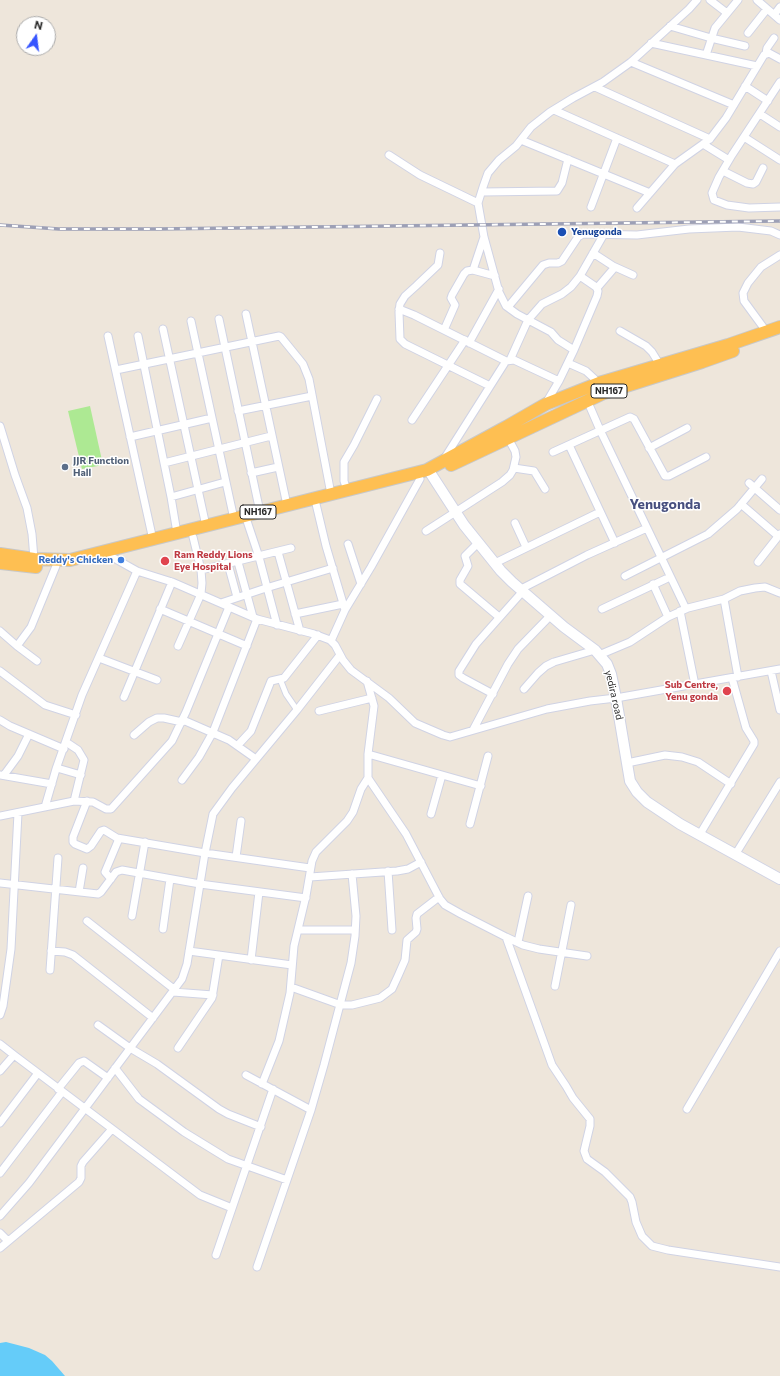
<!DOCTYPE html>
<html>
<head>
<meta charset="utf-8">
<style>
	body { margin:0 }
	#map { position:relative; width:780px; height:1376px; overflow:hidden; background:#eee6db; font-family:Commissioner,sans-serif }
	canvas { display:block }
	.north { position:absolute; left:16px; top:16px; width:40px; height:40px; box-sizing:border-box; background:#fff; border:1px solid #aaa; border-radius:50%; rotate:14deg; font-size:11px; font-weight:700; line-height:16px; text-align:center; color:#2a2a2a }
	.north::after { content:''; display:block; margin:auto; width:14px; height:18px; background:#3655ff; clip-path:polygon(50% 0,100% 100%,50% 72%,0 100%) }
</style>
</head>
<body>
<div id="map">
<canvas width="780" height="1376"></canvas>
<div class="north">N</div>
</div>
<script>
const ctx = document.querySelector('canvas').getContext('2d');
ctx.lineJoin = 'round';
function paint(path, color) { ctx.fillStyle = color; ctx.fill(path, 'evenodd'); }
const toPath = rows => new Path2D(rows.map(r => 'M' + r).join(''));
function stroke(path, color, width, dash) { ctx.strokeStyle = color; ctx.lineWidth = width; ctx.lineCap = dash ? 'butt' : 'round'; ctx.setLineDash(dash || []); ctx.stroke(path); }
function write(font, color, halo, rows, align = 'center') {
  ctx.font = font + ' Commissioner,sans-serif'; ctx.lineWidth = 3; ctx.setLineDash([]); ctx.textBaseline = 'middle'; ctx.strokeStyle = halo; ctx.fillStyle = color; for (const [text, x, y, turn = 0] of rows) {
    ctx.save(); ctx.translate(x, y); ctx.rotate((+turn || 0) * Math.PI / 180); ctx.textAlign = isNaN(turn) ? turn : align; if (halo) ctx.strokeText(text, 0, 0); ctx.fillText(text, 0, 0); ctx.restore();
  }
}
const green = toPath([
	[90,406,103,465,82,469,68,411]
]);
const water = toPath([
	[6,1342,29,1348,45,1355,52,1361,65,1376,0,1376,0,1343]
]);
const pedestrian = toPath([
	[280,679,286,694,297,710]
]);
const minor = toPath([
	[710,0,727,13],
	[757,0,780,20],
	[774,15,780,7],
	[670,26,711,38,745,46],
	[748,33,767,9],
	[651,43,757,66],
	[766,53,767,48,774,38],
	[706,55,715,28,738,0],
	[631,62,734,105],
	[780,82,732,155,719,177,712,193,714,200,727,205,749,208,780,207],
	[745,86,768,101],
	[595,87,710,139],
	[554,110,675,164],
	[760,114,780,127],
	[744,137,780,160],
	[521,140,650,193],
	[703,144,729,160],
	[389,155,420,175,478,203],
	[723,171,747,183,753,184,756,182,763,168],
	[482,192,557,191,562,183,568,159],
	[591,207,617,138],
	[637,208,675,164,710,139,726,118,764,55,769,53,780,59],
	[440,253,438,265,416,286,405,296,400,304,399,312,400,339,405,344,490,386],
	[593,253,613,266,633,275],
	[473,270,484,237],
	[597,288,615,267],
	[508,307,543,265,549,263,558,263,562,261,578,237,583,234,637,235,689,229,738,227,771,231,780,235],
	[399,309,414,315,506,361],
	[246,314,287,505],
	[219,319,260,512],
	[191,321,234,519],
	[163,329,206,526],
	[444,330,455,305,451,298,452,295,464,274,467,271,473,270,495,276],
	[620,331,646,346,652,352,660,365],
	[766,331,744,301,743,293,748,283,761,267,780,255],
	[108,336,153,540],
	[138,336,171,497,177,533],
	[469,343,499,289],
	[574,350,558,340,551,332,517,314,506,306,499,292,484,237,478,203,483,187,488,173,499,160,516,146,531,127,550,112,573,98,603,82,631,62,689,9,697,0],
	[510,360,528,320,542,304,562,294,571,287,580,276,604,234],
	[568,363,586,371,599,383],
	[116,370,279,336,281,337,303,364,309,379,331,494],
	[587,400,600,430,686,609],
	[546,403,559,381,574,350,597,296,598,291,596,287,580,276],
	[238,411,312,396],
	[412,420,465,340],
	[0,426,15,475,27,508,32,534,34,559],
	[130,437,212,418],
	[569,445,615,543],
	[649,448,687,428],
	[553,452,630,417,634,419,665,476,669,476,706,457],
	[444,459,506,361,514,360,559,381],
	[164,463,271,436],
	[514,468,534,471,545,489],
	[251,473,278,467],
	[749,483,780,510],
	[347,490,344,481,344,462,354,445,377,399],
	[171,497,225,482],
	[316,504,326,546,345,610],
	[741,504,778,536],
	[247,521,259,557,277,625],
	[515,523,526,547],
	[426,531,502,482,510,475,513,470,516,457,515,451,508,438],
	[478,543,465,556,468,566,460,580,460,584,499,617],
	[348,544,361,584],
	[278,552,300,631],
	[112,557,137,571,172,582,257,619,314,634,330,640,335,645,343,660,351,670,389,698,415,723,443,735,450,737,547,709,590,701,616,698,780,669],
	[238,562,253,617],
	[758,562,780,534],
	[495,563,600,512],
	[228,564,237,597],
	[201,570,291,548],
	[625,576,708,534,737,509,762,479],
	[653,584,668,617],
	[521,589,587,555,647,528],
	[724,599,738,677],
	[221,603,266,588,333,568],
	[160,609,247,646],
	[602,609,670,577],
	[680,611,695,685],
	[295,614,343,604],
	[0,631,17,646,31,627,56,566],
	[331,641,345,610,371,567,420,479],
	[17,646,37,661],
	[178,646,201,594,202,583,201,570,193,537],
	[599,655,630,642,668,617,688,608,724,599,740,591,755,588,765,587,780,593],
	[99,658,157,680],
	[0,671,45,705,76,715],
	[771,671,780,710],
	[367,681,374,706,368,754,368,778,406,834,440,899,445,905,461,914,506,937,552,1065,566,1086,573,1098,590,1119,590,1126,584,1151,587,1159,605,1172,630,1197,632,1202,636,1222,642,1236,652,1246,668,1250,780,1267],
	[524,689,538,673,546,666,554,662,595,650],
	[493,694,463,678,459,675,459,671,476,644,523,591],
	[124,697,172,582],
	[319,711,372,698],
	[0,720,10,726,64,749],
	[183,720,229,740,256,759],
	[473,730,508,664,518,649,551,615],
	[134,735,149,722,157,718,164,718,182,722],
	[66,742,78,750,84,760,74,801],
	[238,745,251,731,271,681,284,678,318,635],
	[368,754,481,786],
	[627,763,665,755,682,757,698,762,731,784],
	[57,768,81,775],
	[0,775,52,784],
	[4,775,18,756,29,734],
	[182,780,199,757,213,732,257,619],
	[87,801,73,837,73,842,75,844,87,849,91,846,101,831,104,830,117,838,118,841,105,872,111,879],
	[45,807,56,769,82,695,137,571],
	[431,814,442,775],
	[0,816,74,801,93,802,106,809,111,809,172,741,186,712,229,607],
	[470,824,488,756],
	[700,834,754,744,754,741,746,728,732,678],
	[117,838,205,853,310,868],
	[735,855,780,782],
	[236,857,241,821],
	[388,871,392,930],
	[310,877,397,871,408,869,421,862],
	[0,883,98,894,101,892,116,872,122,870,200,884,306,898],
	[79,892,83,868],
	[132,916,145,842],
	[87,921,175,990],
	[163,929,170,879],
	[298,930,355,930],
	[506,937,523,945,539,949,587,956],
	[518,942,528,896],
	[51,951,65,952,73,955,153,1018],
	[189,951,292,965],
	[251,960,259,892],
	[50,970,58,858],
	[555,986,571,905],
	[291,987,341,1005,352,1005,380,998,392,989,398,976,405,960,407,940,416,932,417,929,416,918,417,914,439,897],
	[173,992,213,995],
	[0,1015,3,1006,11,949,18,813],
	[98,1025,130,1048,157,1064,219,1109,228,1114,261,1127],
	[0,1044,14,1055,0,1071],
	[178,1048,212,998,219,955],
	[14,1055,200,1195,232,1208],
	[115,1068,139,1099,184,1132,228,1159,287,1180],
	[246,1075,311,1110],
	[262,1084,279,1041,290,993,294,946,306,896,312,861,316,852,347,821,353,812,361,789,368,778],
	[58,1089,79,1063,84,1061,108,1078],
	[687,1109,780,951],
	[0,1123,38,1073],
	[0,1173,62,1092],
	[0,1216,29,1183,182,979,187,964,205,853,213,814,232,788,297,710,340,655],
	[0,1233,8,1241],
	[0,1248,79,1182,81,1178,81,1166,83,1162,112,1129],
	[216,1255,273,1089],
	[257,1267,311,1110,324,1065,351,963,355,936,356,916,352,874]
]);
const secondary = toPath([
	[431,474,464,525,501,571,512,582,564,627,595,650,607,664,611,674,616,698,630,781,637,792,647,802,680,824,780,879]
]);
const trunk = toPath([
	[451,465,604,393,702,362,733,351],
	[0,554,34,559,70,560,427,470,506,427,546,404,599,383,728,345,780,327],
	[0,563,36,567]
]);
const rail = toPath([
	[0,225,59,229,157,229,780,221]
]);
const markers = [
	[562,232,5,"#1a4fb4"],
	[65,467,4,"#5c6f8a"],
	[121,560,4,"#3f7fe0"],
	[165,561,5,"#e0444e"],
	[727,691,5,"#e0444e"]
];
const shields = [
	[609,391,36],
	[258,512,36]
];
const shieldNames = [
	["NH167",609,391],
	["NH167",258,512]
];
const transitNames = [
	["Yenugonda",571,232]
];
const serviceNames = [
	["JJR Function",73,461],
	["Hall",73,473]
];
const healthNames = [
	["Ram Reddy Lions",174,555],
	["Eye Hospital",174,567],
	["Sub Centre,",718,685,"right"],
	["Yenu gonda",718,697,"right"]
];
const shopNames = [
	["Reddy's Chicken",113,560]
];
const streetNames = [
	["yedira road",614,695,77]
];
const districtNames = [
	["Yenugonda",665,504]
];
paint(green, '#ade993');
paint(water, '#65ccf9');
stroke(pedestrian, '#d0d3e4', 7);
stroke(minor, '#d0d3e4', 9);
stroke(secondary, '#d0d3e4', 12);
stroke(trunk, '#c8c8c8', 14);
stroke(pedestrian, '#fff', 5);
stroke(minor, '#fff', 7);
stroke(secondary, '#fff', 10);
stroke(trunk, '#febf52', 12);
stroke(rail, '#9da0b6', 3.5);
stroke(rail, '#fff', 2, [6]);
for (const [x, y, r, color] of markers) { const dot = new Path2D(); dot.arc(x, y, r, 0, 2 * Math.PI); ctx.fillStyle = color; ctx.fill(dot); stroke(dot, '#fff', 1.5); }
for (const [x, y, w] of shields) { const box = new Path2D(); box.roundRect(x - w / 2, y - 7, w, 14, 3); ctx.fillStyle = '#fff'; ctx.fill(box); stroke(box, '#2a2a2a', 1); }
write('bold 9px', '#2a2a2a', null, shieldNames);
write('bold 10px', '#164399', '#fff', transitNames, 'left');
write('bold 10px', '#4e5e75', '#fff', serviceNames, 'left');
write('bold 10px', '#be3a42', '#fff', healthNames, 'left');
write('bold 10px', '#366cbe', '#fff', shopNames, 'right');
write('10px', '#2a2a2a', '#fff', streetNames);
write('bold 14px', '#474f7f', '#fff', districtNames);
</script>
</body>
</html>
